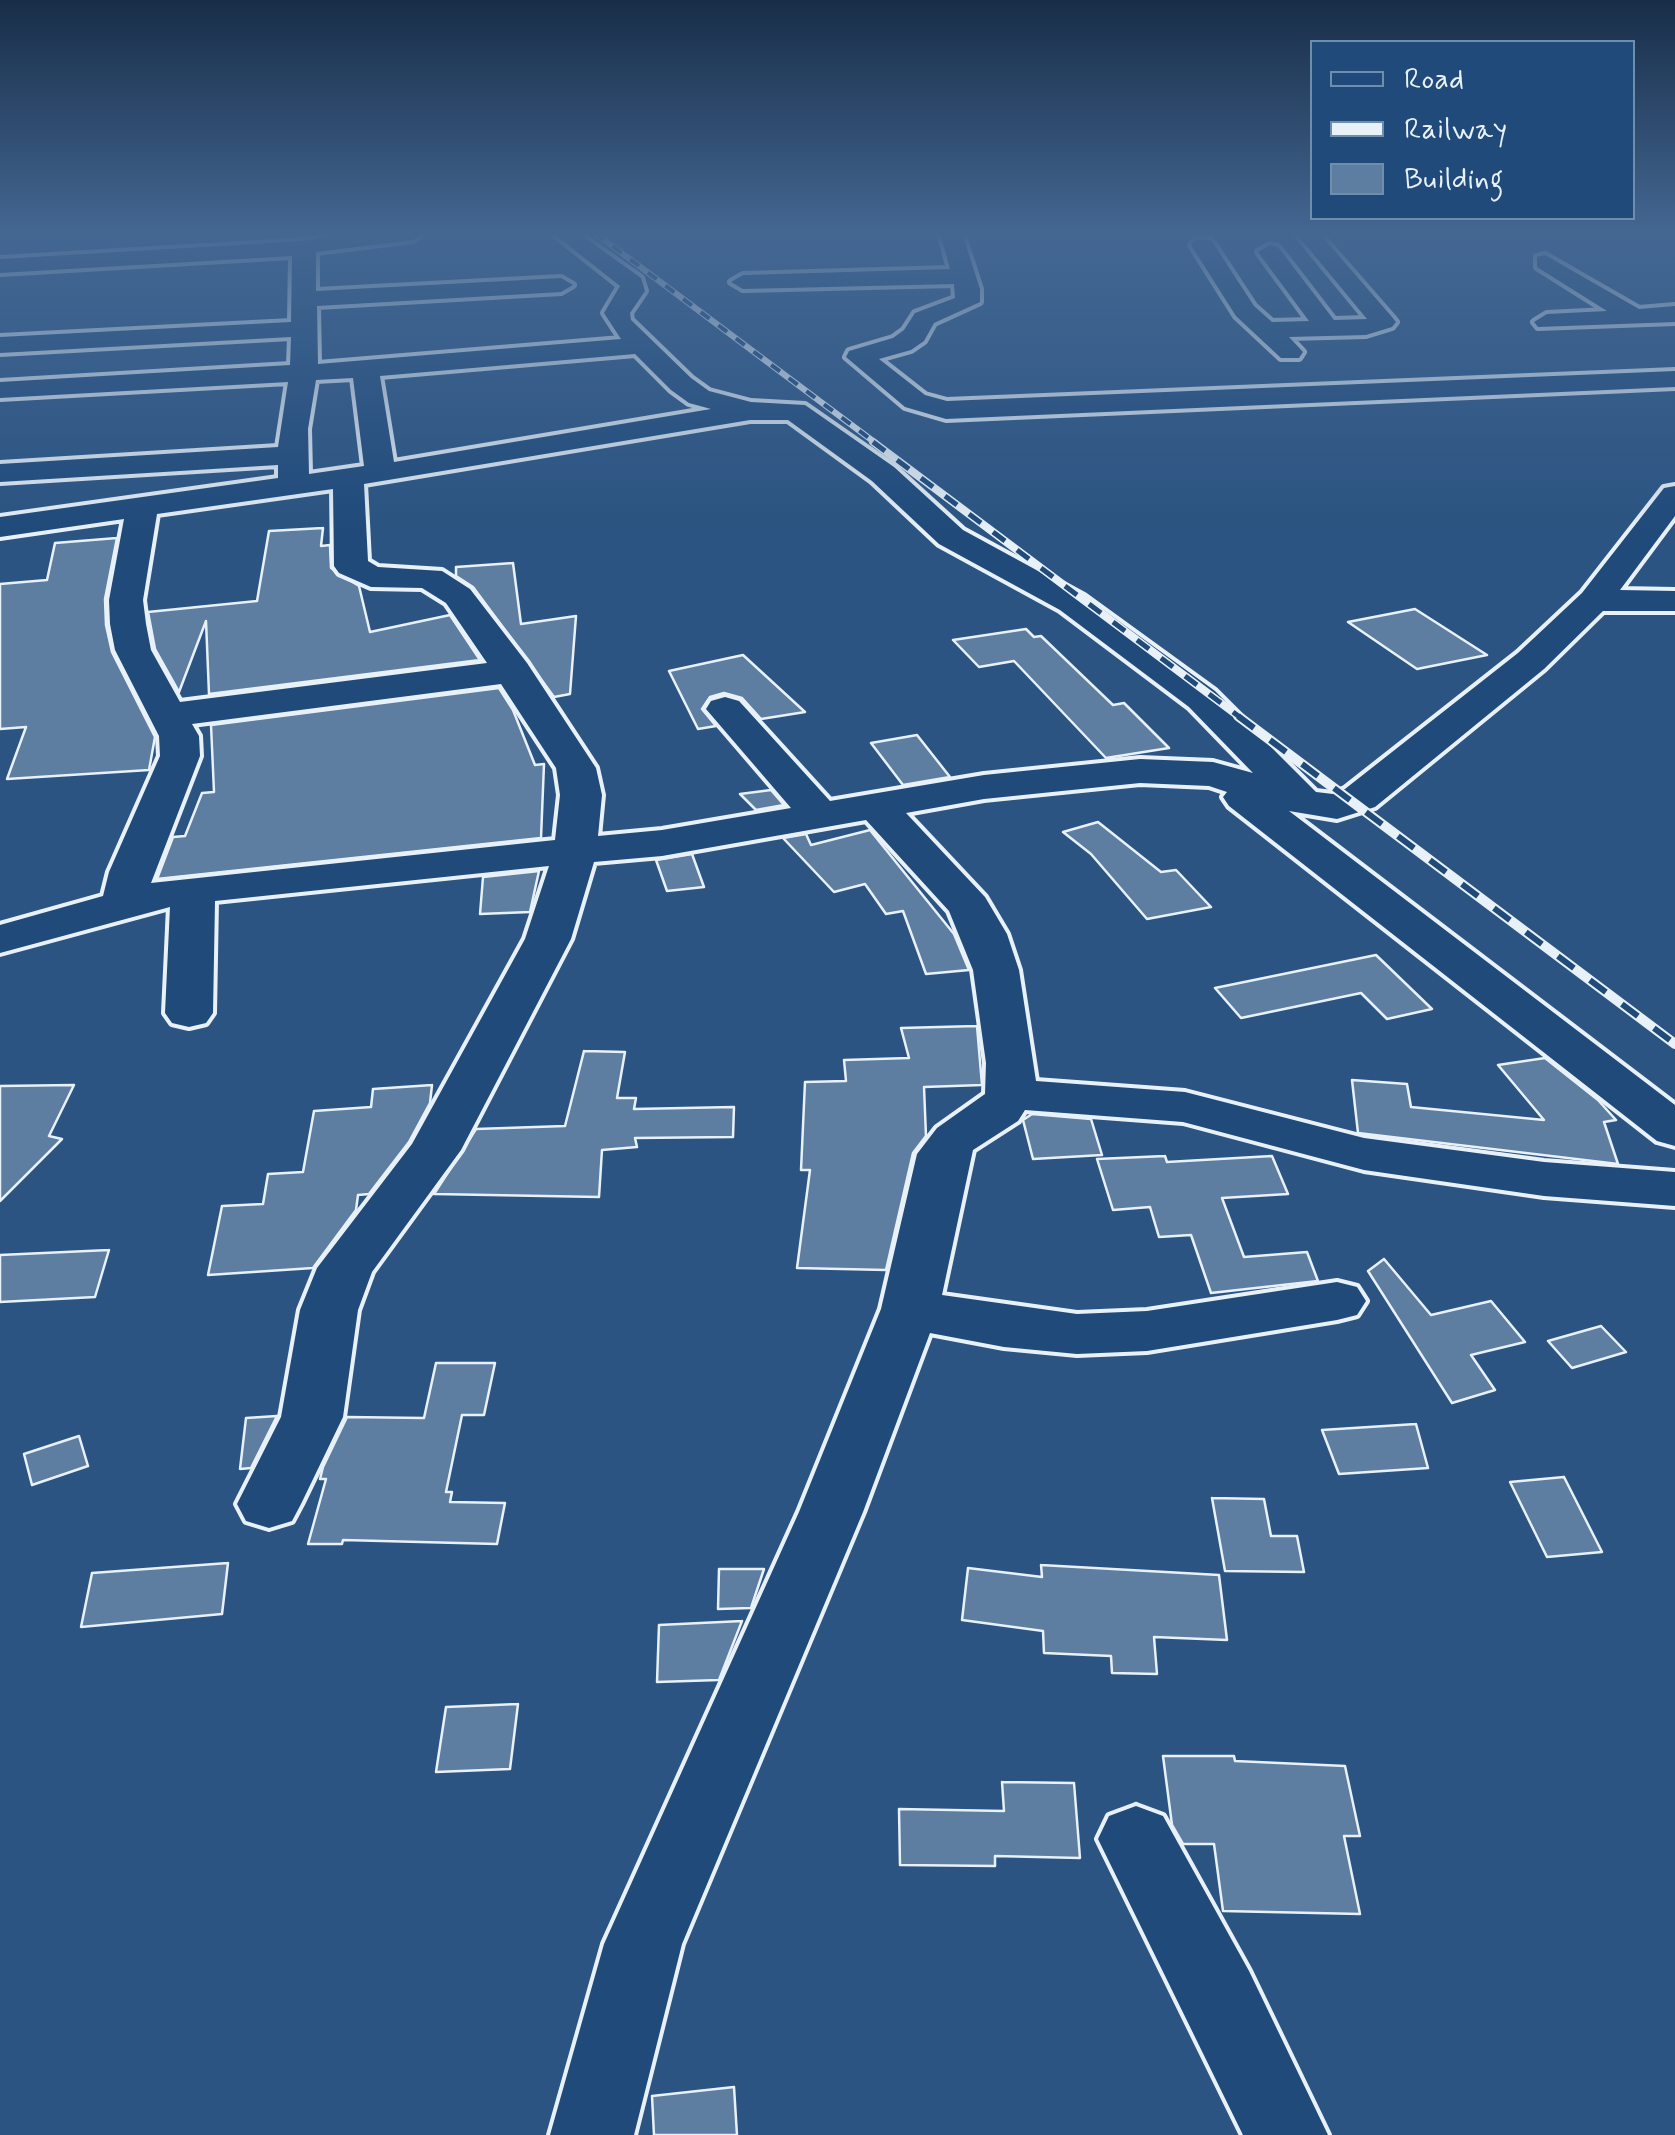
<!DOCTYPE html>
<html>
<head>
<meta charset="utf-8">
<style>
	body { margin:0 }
	#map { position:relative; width:1675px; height:2135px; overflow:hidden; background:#2b5482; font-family:Mynerve,sans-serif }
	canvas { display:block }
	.legend { position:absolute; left:1310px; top:40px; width:325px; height:180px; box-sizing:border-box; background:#1f4a7a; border:2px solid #6f8dac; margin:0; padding:12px 18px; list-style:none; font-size:30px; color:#e8f1f8 }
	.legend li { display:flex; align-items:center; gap:20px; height:50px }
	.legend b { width:50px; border:2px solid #6f8dac }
</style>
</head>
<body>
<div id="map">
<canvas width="1675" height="2135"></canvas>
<ul class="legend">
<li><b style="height:12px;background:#1f4a7a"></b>Road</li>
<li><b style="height:12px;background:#e8f1f8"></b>Railway</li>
<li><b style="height:28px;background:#5d7da1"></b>Building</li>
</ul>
</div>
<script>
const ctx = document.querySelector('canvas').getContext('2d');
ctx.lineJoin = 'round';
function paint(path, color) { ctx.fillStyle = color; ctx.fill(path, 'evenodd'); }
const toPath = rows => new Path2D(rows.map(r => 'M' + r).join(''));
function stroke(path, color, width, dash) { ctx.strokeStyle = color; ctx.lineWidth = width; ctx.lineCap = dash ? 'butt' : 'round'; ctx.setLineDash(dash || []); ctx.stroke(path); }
const building = toPath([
	[323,528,321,546,330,545,331,568,359,586,370,632,450,615,480,660,209,694,206,621,179,692,155,649,148,612,257,601,269,531,323,528],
	[117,538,105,599,106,625,112,652,155,737,149,770,7,779,26,727,0,729,0,584,47,580,55,543,117,538],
	[513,563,521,624,576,616,570,694,554,697,473,587,456,576,456,567,513,563],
	[1415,609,1487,655,1417,669,1348,622,1415,609],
	[1026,629,1034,637,1041,636,1113,705,1124,703,1169,748,1106,758,1014,661,979,667,953,640,1026,629],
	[743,655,805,712,761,719,742,698,724,693,710,697,702,709,716,726,698,729,669,671,743,655],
	[499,688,513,710,535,765,544,764,541,838,157,879,173,837,185,836,202,793,214,792,211,725,499,688],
	[917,735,950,777,903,785,871,743,917,735],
	[771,790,784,805,756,810,740,794,771,790],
	[1098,822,1161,872,1176,870,1211,907,1147,919,1091,854,1063,832,1098,822],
	[870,830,954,934,969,970,926,974,903,911,886,914,865,884,834,892,783,838,806,834,811,845,870,830],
	[692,854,704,887,667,891,656,860,692,854],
	[539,871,530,912,480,914,483,877,539,871],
	[1376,955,1432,1009,1387,1019,1361,993,1241,1018,1215,988,1376,955],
	[977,1026,982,1085,924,1087,926,1136,913,1153,886,1270,797,1268,810,1170,801,1170,805,1082,846,1081,844,1060,909,1058,901,1028,977,1026],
	[584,1051,625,1052,617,1098,636,1098,634,1109,734,1107,733,1137,635,1138,637,1147,602,1150,599,1197,434,1194,476,1129,565,1126,584,1051],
	[1545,1058,1598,1100,1616,1120,1604,1122,1618,1164,1358,1133,1352,1080,1407,1084,1411,1107,1544,1120,1498,1065,1545,1058],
	[74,1085,49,1136,62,1139,0,1201,0,1086,74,1085],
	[432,1085,430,1103,409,1142,369,1194,358,1195,356,1210,313,1268,208,1275,222,1206,263,1204,268,1174,303,1172,314,1111,371,1107,373,1089,432,1085],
	[1032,1114,1091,1119,1102,1155,1033,1159,1023,1120,1032,1114],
	[1165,1156,1167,1162,1272,1156,1288,1194,1222,1198,1244,1257,1307,1252,1318,1281,1211,1293,1191,1235,1159,1237,1150,1207,1113,1210,1097,1159,1165,1156],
	[109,1250,95,1297,0,1302,0,1255,109,1250],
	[1384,1259,1431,1315,1491,1301,1525,1342,1471,1355,1495,1390,1452,1403,1368,1271,1384,1259],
	[1601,1326,1626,1352,1572,1368,1548,1341,1601,1326],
	[436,1363,495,1363,484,1415,462,1415,446,1492,452,1492,450,1502,505,1503,497,1544,343,1540,342,1544,308,1544,326,1479,320,1479,323,1467,347,1417,424,1418,436,1363],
	[277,1416,251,1468,240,1469,246,1418,277,1416],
	[1416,1424,1428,1468,1339,1474,1322,1430,1416,1424],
	[79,1436,88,1466,32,1485,24,1454,79,1436],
	[1564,1477,1602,1552,1547,1557,1510,1482,1564,1477],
	[1212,1498,1264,1499,1271,1536,1297,1536,1304,1572,1225,1571,1212,1498],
	[228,1563,222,1614,81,1627,92,1573,228,1563],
	[1041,1565,1219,1575,1227,1640,1154,1637,1157,1674,1112,1673,1111,1656,1044,1653,1043,1631,962,1620,968,1568,1042,1577,1041,1565],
	[719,1569,764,1569,751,1608,718,1609,719,1569],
	[742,1621,719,1680,657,1682,659,1625,742,1621],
	[518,1704,510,1769,436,1772,446,1707,518,1704],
	[1163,1756,1234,1756,1235,1761,1345,1766,1360,1836,1344,1836,1360,1914,1223,1911,1214,1844,1183,1844,1172,1825,1163,1756],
	[1002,1782,1074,1783,1080,1858,995,1856,995,1866,900,1865,899,1809,1004,1811,1002,1782],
	[734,2087,737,2135,654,2135,652,2096,734,2087]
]);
const minor = toPath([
	[343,233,424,233,413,240,316,252,316,291,561,278,573,285,561,292,317,306,318,364,621,339,604,313,620,286,553,233,578,233,641,278,645,291,630,313,631,320,691,378,709,391,751,402,805,405,894,467,963,530,1084,596,1215,691,1316,792,1333,794,1345,789,1518,653,1582,593,1664,488,1675,486,1675,516,1620,590,1675,591,1675,611,1603,611,1544,669,1375,807,1337,819,1289,811,1675,1105,1675,1146,1657,1141,1229,806,1223,797,1227,792,1209,786,1140,783,984,799,906,813,985,897,1007,934,1019,970,1036,1081,1185,1092,1364,1138,1544,1162,1675,1172,1675,1206,1544,1196,1364,1170,1183,1122,1025,1110,1018,1121,973,1150,942,1295,1077,1314,1147,1311,1337,1282,1357,1287,1366,1301,1357,1315,1337,1320,1147,1351,1077,1354,1004,1347,930,1333,863,1512,682,1944,634,2135,550,2135,604,1944,799,1512,881,1309,917,1154,937,1128,985,1094,986,1063,973,970,949,911,866,820,662,856,594,862,571,939,461,1150,372,1272,358,1310,343,1417,301,1504,292,1521,269,1528,246,1521,237,1504,281,1417,300,1310,317,1268,412,1144,525,939,549,866,215,901,213,1013,206,1023,189,1027,172,1023,165,1013,170,907,0,953,0,925,103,896,109,872,160,756,159,736,115,650,110,624,109,600,124,519,0,537,0,517,278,478,278,465,0,482,0,464,278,447,288,382,0,398,0,382,290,365,291,337,0,353,0,337,291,322,292,256,0,273,0,259,304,241,343,233],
	[635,354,671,390,689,403,711,409,394,462,380,376,635,354],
	[353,378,364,466,309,474,308,429,316,380,353,378],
	[750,420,788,420,872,481,939,544,1060,610,1189,707,1253,773,1213,762,1140,759,984,775,830,801,739,701,725,697,711,701,706,709,791,808,662,830,598,836,602,795,596,768,527,663,470,589,442,571,378,567,368,561,364,484,750,420],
	[333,489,334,566,339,573,371,587,422,588,446,603,487,663,180,702,151,650,146,624,143,600,157,514,333,489],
	[501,684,556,768,560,795,555,840,151,883,200,756,199,736,192,724,501,684],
	[940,233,962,233,980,289,980,302,934,323,924,341,911,350,879,359,925,395,947,401,1675,371,1675,387,946,419,905,407,846,357,849,351,893,338,904,330,915,313,955,298,954,284,743,289,731,282,743,275,950,269,940,233],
	[1296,233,1319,233,1392,317,1396,322,1392,327,1366,335,1289,337,1303,352,1299,358,1281,358,1236,316,1191,245,1195,240,1211,240,1254,306,1272,322,1309,321,1258,252,1270,245,1278,247,1334,320,1367,319,1296,233],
	[1545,255,1639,309,1675,306,1675,322,1538,327,1534,322,1547,314,1607,311,1537,267,1537,257,1545,255],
	[1136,1806,1163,1816,1249,1971,1328,2135,1243,2135,1098,1839,1109,1816,1136,1806]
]);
const railFar2 = toPath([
	[595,233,877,444]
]);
const railFar1 = toPath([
	[873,442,1241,718]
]);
const rail = toPath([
	[1238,716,1675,1044]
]);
paint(building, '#5d7da1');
stroke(building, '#e8f1f8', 2.5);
stroke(minor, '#e8f1f8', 8);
paint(minor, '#1f4a7a');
stroke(railFar2, '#e8f1f8', 6);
stroke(railFar1, '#e8f1f8', 8);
stroke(rail, '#e8f1f8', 10);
stroke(railFar2, '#1f4a7a', 4, [11]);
stroke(railFar1, '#1f4a7a', 5, [15]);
stroke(rail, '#1f4a7a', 6, [20]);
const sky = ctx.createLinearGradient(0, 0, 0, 532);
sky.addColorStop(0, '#182e48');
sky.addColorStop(0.44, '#446792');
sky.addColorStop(1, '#44679200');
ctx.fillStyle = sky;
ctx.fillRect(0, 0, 1675, 532);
</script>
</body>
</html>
